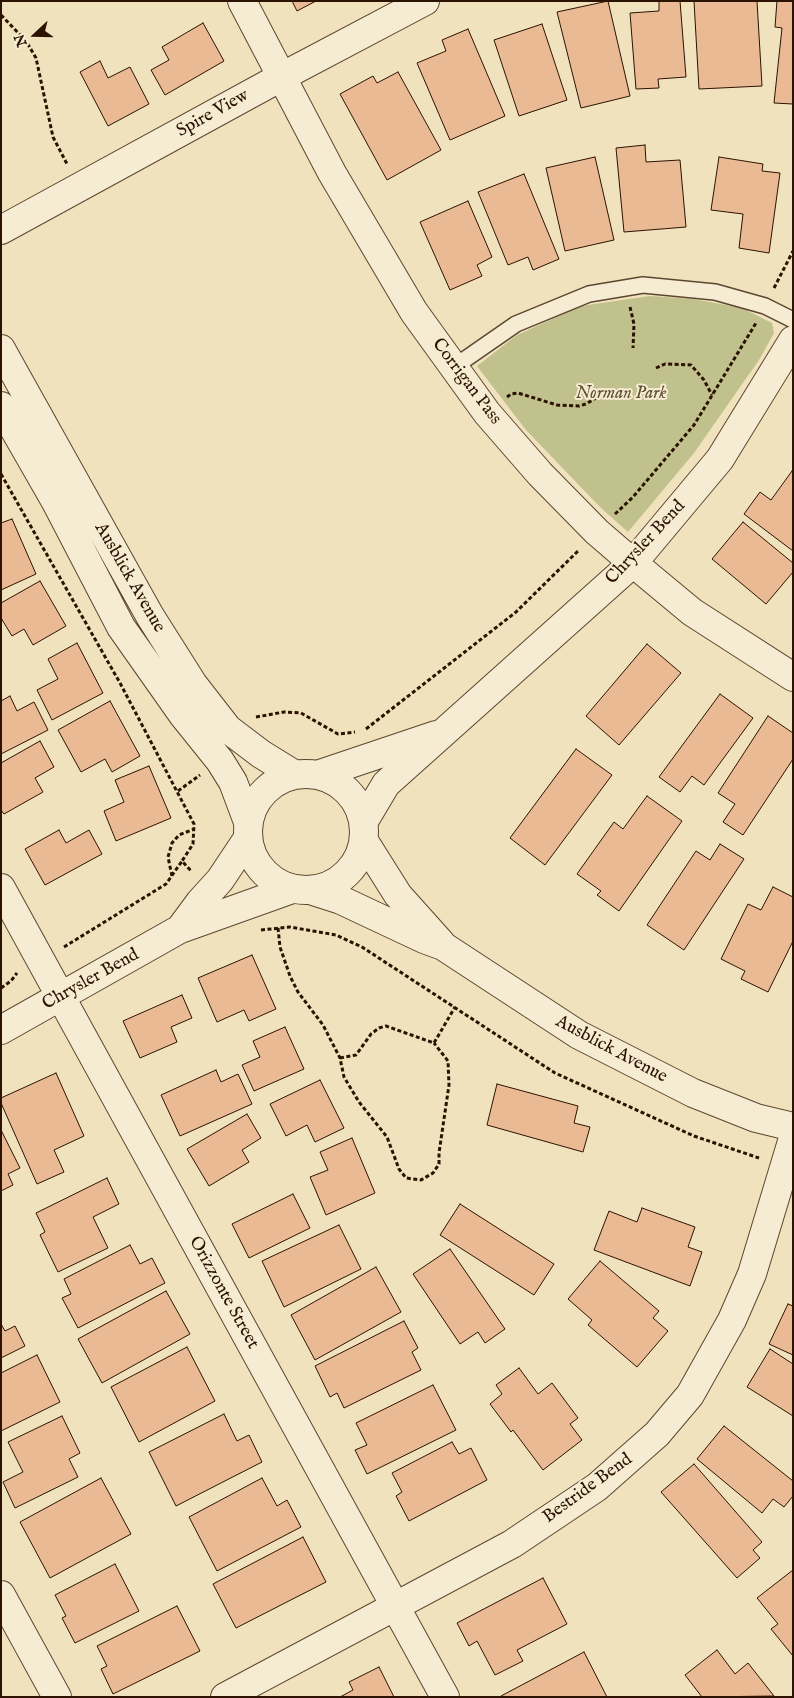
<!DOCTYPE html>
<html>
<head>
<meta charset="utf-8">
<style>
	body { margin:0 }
	#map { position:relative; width:794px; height:1698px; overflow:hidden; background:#f0e2bc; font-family:"IM FELL English",serif }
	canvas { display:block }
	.frame { position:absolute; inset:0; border:2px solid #2c1200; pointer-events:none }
	.north { position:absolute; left:10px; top:10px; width:50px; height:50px; -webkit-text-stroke:4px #f5ecd3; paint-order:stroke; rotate:249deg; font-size:14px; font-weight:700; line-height:20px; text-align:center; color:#2c1200 }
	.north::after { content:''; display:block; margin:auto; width:18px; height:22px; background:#2c1200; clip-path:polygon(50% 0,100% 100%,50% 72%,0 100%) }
</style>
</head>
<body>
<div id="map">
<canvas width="794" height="1698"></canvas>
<div class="frame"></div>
<div class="north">N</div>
</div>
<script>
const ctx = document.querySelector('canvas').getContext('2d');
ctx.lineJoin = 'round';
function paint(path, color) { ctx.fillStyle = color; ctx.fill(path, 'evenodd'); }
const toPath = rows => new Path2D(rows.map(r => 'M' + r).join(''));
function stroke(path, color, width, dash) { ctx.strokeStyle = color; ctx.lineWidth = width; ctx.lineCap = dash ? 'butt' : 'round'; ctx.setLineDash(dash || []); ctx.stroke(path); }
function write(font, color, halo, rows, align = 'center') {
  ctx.font = font + ' "IM FELL English",serif'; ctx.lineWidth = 4; ctx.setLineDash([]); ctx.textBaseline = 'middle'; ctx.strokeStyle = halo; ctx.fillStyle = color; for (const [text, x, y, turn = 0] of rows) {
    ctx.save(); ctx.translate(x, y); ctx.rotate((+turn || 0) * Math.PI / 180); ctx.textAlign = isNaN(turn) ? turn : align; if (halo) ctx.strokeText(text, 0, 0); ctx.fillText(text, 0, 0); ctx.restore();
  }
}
const green = toPath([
	[650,296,693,299,742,308,772,323,774,333,759,360,694,453,628,532,601,508,526,430,477,366,517,335,581,306]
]);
const building = toPath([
	[292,1,316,1,297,11,292,1],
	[608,1,630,96,581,108,557,12,608,1],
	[659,1,680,1,686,77,658,79,659,88,636,89,630,13,659,11,659,1],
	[694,1,757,1,762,86,699,89,694,1],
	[777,1,793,1,793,104,774,103,782,28,775,27,777,1],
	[203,23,224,61,165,95,151,70,169,60,162,47,203,23],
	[542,24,567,100,519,116,494,40,542,24],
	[468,29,505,116,450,140,417,63,446,51,442,40,468,29],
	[100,61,108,78,130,67,149,104,108,126,80,72,100,61],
	[398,72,441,150,387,180,340,94,373,76,377,83,398,72],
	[645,145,646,162,680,160,686,227,624,232,616,148,645,145],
	[595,157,614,240,565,251,546,168,595,157],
	[719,157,763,164,762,171,780,173,769,253,739,248,743,214,711,210,719,157],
	[524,174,559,259,533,270,528,257,508,265,478,192,524,174],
	[468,201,492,257,477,265,482,276,450,290,420,222,468,201],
	[792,471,793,472,793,551,744,514,760,492,771,500,792,471],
	[12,519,36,574,1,590,1,523,12,519],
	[743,522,793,563,793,572,766,604,712,559,743,522],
	[40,581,66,626,33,645,24,629,12,636,1,618,1,603,40,581],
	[77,643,103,693,52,720,37,690,58,679,48,659,77,643],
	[647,644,681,673,619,745,586,716,647,644],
	[720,694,753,718,704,785,692,776,680,792,659,777,720,694],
	[10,696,17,711,34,702,48,730,1,754,1,701,10,696],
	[110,701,140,756,112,772,105,759,81,772,58,730,110,701],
	[768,716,793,733,793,759,743,835,723,822,735,804,718,793,768,716],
	[40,741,54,767,35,778,43,792,4,814,1,810,1,763,40,741],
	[576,749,612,775,545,865,510,838,576,749],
	[149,766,171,818,116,841,104,811,124,802,115,780,149,766],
	[647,796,682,821,619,911,597,895,601,891,577,874,614,822,623,829,647,796],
	[59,830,66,843,89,830,102,854,45,885,25,849,59,830],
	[720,844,744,859,684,950,647,925,696,851,710,860,720,844],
	[773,887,793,897,793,941,768,992,741,979,745,971,721,959,748,904,761,910,773,887],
	[252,955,276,1009,249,1021,244,1010,217,1022,198,978,252,955],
	[182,995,192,1018,171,1027,177,1042,140,1058,123,1021,182,995],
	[285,1027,304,1069,254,1091,242,1065,260,1057,253,1041,285,1027],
	[216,1070,221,1082,238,1074,252,1104,180,1136,161,1095,216,1070],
	[56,1073,84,1136,54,1150,64,1172,37,1184,1,1103,1,1098,56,1073],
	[320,1080,344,1128,315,1142,307,1125,286,1136,270,1104,320,1080],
	[497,1084,578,1106,574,1123,590,1127,583,1152,487,1125,497,1084],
	[247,1114,261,1138,242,1150,249,1162,209,1186,187,1149,247,1114],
	[1,1130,20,1168,8,1174,13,1185,1,1191,1,1130],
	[352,1138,375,1193,326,1215,310,1177,328,1170,320,1152,352,1138],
	[107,1178,119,1204,93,1217,108,1248,58,1272,40,1235,45,1232,36,1213,107,1178],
	[293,1194,310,1228,249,1258,232,1224,293,1194],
	[460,1204,554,1264,534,1295,440,1235,460,1204],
	[642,1208,695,1227,688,1247,702,1252,690,1286,594,1250,609,1211,637,1222,642,1208],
	[339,1225,361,1269,284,1307,262,1261,339,1225],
	[130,1245,140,1264,152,1258,165,1283,78,1328,62,1298,71,1294,64,1279,130,1245],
	[450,1249,505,1329,485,1343,478,1332,460,1344,413,1274,450,1249],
	[600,1261,659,1311,653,1318,668,1331,637,1367,588,1325,592,1320,568,1299,600,1261],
	[376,1267,401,1312,315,1360,291,1315,376,1267],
	[166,1291,190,1334,102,1383,78,1339,166,1291],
	[788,1304,793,1306,793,1355,769,1344,788,1304],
	[404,1321,418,1348,412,1352,421,1370,344,1408,337,1393,330,1397,315,1366,404,1321],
	[1,1324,5,1331,15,1326,25,1346,1,1358,1,1324],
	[187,1347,215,1401,139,1442,111,1387,187,1347],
	[770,1349,793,1364,793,1416,747,1387,770,1349],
	[37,1355,60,1402,1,1431,1,1373,37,1355],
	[519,1368,538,1394,552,1383,578,1418,570,1424,582,1440,543,1470,513,1430,511,1432,490,1404,502,1394,496,1385,519,1368],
	[433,1385,456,1430,367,1474,355,1450,367,1445,356,1423,433,1385],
	[224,1414,237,1441,249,1435,262,1462,176,1506,149,1452,224,1414],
	[62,1416,80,1453,69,1459,78,1477,15,1508,3,1482,23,1472,8,1442,62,1416],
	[724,1426,793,1481,793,1496,784,1507,773,1499,762,1513,697,1459,724,1426],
	[452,1442,459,1454,471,1448,487,1480,409,1521,396,1496,402,1492,392,1473,452,1442],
	[694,1464,762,1542,753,1550,760,1558,737,1578,661,1492,694,1464],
	[101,1478,131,1534,50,1578,20,1522,101,1478],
	[262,1478,277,1506,287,1500,301,1527,217,1571,189,1517,262,1478],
	[303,1537,326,1582,236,1628,213,1584,303,1537],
	[115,1564,139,1611,75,1643,62,1618,66,1616,55,1595,115,1564],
	[793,1570,793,1656,771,1629,778,1624,757,1598,793,1570],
	[543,1578,567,1624,517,1650,523,1661,495,1675,477,1641,469,1646,457,1623,543,1578],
	[177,1606,200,1651,113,1694,101,1669,107,1666,97,1646,177,1606],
	[717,1650,735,1674,748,1663,774,1696,702,1697,685,1675,717,1650],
	[584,1652,607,1697,501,1697,501,1696,584,1652],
	[379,1667,394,1697,340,1697,353,1690,349,1682,379,1667]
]);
const path = toPath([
	[1,15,26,41,36,58,53,137,67,164],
	[774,288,793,251],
	[630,307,634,324,633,348],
	[656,368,665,364,691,365,704,380,712,395],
	[507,397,511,394,518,393,557,405,579,406,586,404,604,393],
	[1,474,120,683,194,824,193,844,182,861,192,872],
	[615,514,633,497,694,425,756,323],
	[256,717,284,712,301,713,338,734,355,732],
	[366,729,516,612,579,550],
	[178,791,200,775],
	[172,876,168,857,172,843,179,835,194,829],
	[278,928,280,947,290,976,298,992,323,1025,340,1058,344,1077,359,1102,387,1137,399,1169,406,1178,421,1180,433,1173,439,1164,439,1153,449,1085,448,1061,434,1043],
	[261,930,290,927,336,935,362,947,555,1073,694,1136,759,1158],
	[64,947,166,884,182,861],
	[1,988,11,981,17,973],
	[340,1058,356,1055,371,1034,379,1028,386,1026,434,1043,455,1007]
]);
const lane = toPath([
	[454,367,516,324,589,294,643,285,715,292,765,306,793,320]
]);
const street = toPath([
	[242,1,332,173,414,312,487,413,540,474,597,532,633,563,692,612,793,677],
	[1,230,283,76,425,1],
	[1,349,150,616,193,684,228,729,261,754,295,775],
	[1,406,56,502,121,627,183,715,220,761,233,782,248,822],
	'248 832a58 58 0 1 1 116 0a58 58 0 1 1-116 0Z',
	[320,774,436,735],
	[364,821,386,784,633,563,720,459,793,340],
	[364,841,398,895,441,943],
	[1,888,445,1697],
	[313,891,341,900,424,939,443,946,579,1035,693,1093,756,1118,793,1127],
	[180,929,200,902,220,880,248,838],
	[1,1030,180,929,292,889],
	[1,1595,57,1697],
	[225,1697,512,1544,597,1487,657,1434,690,1395,732,1320,752,1274,793,1138]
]);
const streetNames = [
	["Spire View",213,114,-29],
	["Corrigan Pass",466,382,53],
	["Chrysler Bend",646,543,-47],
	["Ausblick Avenue",129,578,60],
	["Chrysler Bend",91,980,-29],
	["Ausblick Avenue",611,1050,28],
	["Orizzonte Street",223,1293,61],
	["Bestride Bend",588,1489,-36]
];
const parkNames = [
	["Norman Park",621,394]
];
paint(green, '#c0c18c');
paint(building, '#eaba95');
stroke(building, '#2c1200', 1);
stroke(lane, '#5d462f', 18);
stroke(street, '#5d462f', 30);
stroke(path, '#2c1200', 3, [4, 2.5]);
stroke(lane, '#f5ecd3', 15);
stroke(street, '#f5ecd3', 28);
write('18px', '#2c1200', '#f5ecd3', streetNames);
write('italic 18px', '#604f31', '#f5ecd3', parkNames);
</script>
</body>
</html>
